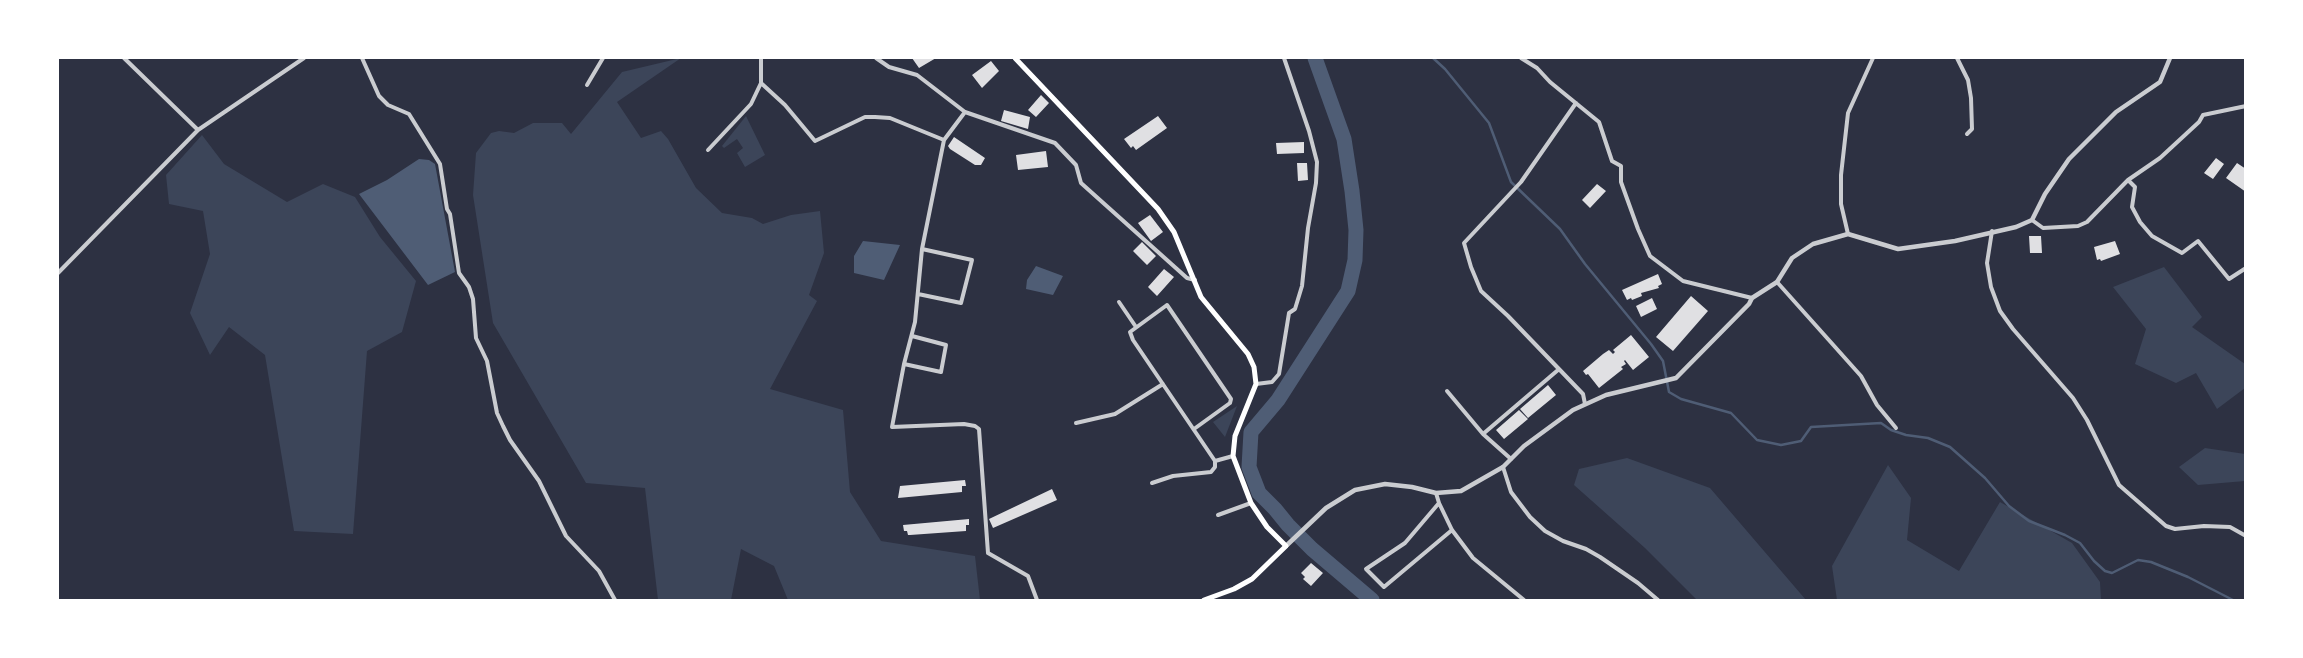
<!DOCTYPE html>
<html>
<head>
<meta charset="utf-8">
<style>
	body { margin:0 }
	#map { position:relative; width:2303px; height:658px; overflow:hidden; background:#2d3142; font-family:Barlow,sans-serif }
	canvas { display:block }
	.frame { position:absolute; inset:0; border:59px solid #fff; pointer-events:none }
</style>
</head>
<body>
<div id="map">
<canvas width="2303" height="658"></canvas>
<div class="frame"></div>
</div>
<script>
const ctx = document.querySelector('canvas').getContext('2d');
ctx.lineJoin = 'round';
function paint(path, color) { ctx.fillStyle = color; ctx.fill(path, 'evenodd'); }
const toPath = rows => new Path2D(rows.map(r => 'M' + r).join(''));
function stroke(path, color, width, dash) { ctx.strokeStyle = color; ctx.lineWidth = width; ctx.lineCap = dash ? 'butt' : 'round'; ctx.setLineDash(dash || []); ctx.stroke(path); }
const green = toPath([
	[681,58,617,102,641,138,661,131,668,139,696,188,722,213,752,218,763,224,791,215,820,211,824,253,809,295,817,301,770,389,843,410,850,492,881,541,975,556,980,600,788,600,774,566,741,549,731,600,658,600,645,488,586,483,493,323,473,195,476,153,491,133,499,131,514,133,533,123,562,123,571,134,622,72],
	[746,116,765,155,745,167,737,153,743,148,737,139,724,148,722,146],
	[202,135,224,164,287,202,323,184,355,197,380,237,416,281,402,332,367,351,353,534,294,531,265,355,229,327,210,355,190,313,210,254,203,211,169,204,166,175],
	[2164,267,2202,317,2192,327,2245,364,2245,388,2217,409,2196,373,2176,383,2135,364,2146,329,2113,287],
	[1237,406,1225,437,1213,422],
	[2205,448,2245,454,2245,481,2198,485,2179,467],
	[1627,458,1710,488,1806,600,1697,600,1645,548,1574,485,1579,469],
	[1888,465,1911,498,1907,540,1959,571,2000,502,2072,543,2100,582,2101,600,1837,600,1832,566]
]);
const water = toPath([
	[419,159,429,160,435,164,455,272,428,285,359,194,387,180],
	[863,241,900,245,884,280,854,273,854,256],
	[1036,266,1063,276,1053,295,1026,289,1027,280]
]);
const stream = toPath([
	[1433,58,1445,69,1489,123,1511,182,1560,229,1585,264,1651,344,1663,361,1669,392,1681,399,1731,413,1757,440,1781,445,1801,441,1811,427,1881,423,1891,430,1906,435,1928,438,1950,447,1985,478,2009,506,2029,521,2065,535,2080,543,2094,561,2105,571,2112,573,2138,560,2151,562,2188,577,2233,600]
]);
const river = toPath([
	[1315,58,1344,139,1352,191,1356,230,1355,260,1348,291,1278,400,1251,432,1249,467,1259,493,1275,509,1288,525,1312,549,1372,600]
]);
const building = toPath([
	[912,58,936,58,919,68],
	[991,61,999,71,982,88,972,75],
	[1041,95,1049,103,1036,117,1028,110],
	[1004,110,1030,117,1028,129,1001,121],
	[1158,116,1167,128,1136,150,1133,146,1131,148,1124,139],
	[954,137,985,158,981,165,975,165,950,149,948,146],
	[1304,142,1304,153,1277,154,1276,143],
	[1046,151,1048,167,1018,170,1016,155],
	[2216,158,2224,164,2213,179,2204,173],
	[1297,163,1307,163,1308,180,1298,181],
	[2237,163,2246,169,2246,192,2226,178],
	[1597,184,1606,191,1590,208,1582,200],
	[1150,215,1163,232,1151,241,1138,223],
	[2029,236,2041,236,2042,253,2030,253],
	[2115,241,2120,254,2101,261,2100,259,2097,260,2094,247],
	[1142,242,1156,256,1147,265,1133,251],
	[1164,269,1174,277,1157,296,1148,287],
	[1658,274,1662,284,1658,286,1659,288,1641,293,1642,296,1632,300,1631,298,1627,300,1622,290],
	[1691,296,1708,311,1673,351,1656,337],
	[1652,298,1657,309,1641,317,1636,306],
	[1631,335,1649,357,1633,370,1625,360,1624,361,1626,364,1621,367,1623,369,1599,388,1588,374,1586,375,1583,371,1603,354,1609,350,1613,354,1615,352,1613,350],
	[1548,385,1556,395,1528,418,1520,409],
	[1519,410,1528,419,1504,439,1496,430],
	[965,480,966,486,962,486,962,492,898,498,900,486],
	[1052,489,1057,500,993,528,989,519],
	[969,519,969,525,966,525,966,531,910,535,908,535,907,531,904,531,903,525],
	[1311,563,1323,573,1311,586,1303,579,1305,577,1301,573]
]);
const minor = toPath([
	[124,58,198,130],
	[362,58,379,96,388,105,409,114,440,164,447,209,450,214,459,273,469,287,473,299,476,338,487,361,497,413,503,426,510,440,539,481,566,536,599,571,615,600],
	[876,58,889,67,917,75,965,112,1055,143,1076,165,1081,183,1187,278,1195,280],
	[1521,58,1537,68,1550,82,1599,122,1612,161,1621,166,1621,182,1638,229,1650,256,1683,281,1752,298],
	[1957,58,1968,80,1971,98,1972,129,1967,134],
	[761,83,761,58],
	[587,85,603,58],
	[1576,103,1521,182,1464,243,1471,267,1481,291,1508,316,1583,394,1585,404],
	[965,112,944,140,922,249,915,322,904,364,892,427,964,424,975,426,979,429,988,553,1028,576,1037,600],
	[708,150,751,104,761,83,785,105,815,141,865,117,875,117,890,118,944,140],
	[2128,180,2135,187,2132,207,2140,222,2152,236,2182,253,2198,241,2229,279,2246,268],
	[2032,220,2043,228,2078,226,2087,222,2128,180,2160,158,2199,122,2203,115,2246,106],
	[1992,231,1987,263,1991,287,2000,311,2013,329,2073,398,2087,420,2119,485,2166,526,2175,529,2204,526,2230,527,2246,536],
	[1848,234,1841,204,1841,175,1848,113,1873,58],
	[58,273,198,130,304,58],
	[1777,282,1861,376,1877,405,1896,428],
	[918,294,961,303,972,260,922,249],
	[1119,302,1136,327],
	[904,364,941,372,946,345,912,336],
	[1256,384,1272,382,1279,374,1289,313,1295,309,1302,286,1308,228,1316,183,1317,162,1309,131,1284,58],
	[1447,391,1483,434,1511,459],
	[1076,423,1115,414,1163,384],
	[1194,429,1230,403,1231,399,1167,305,1130,332,1133,340,1215,461,1233,456],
	[1483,434,1558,370],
	[1503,467,1511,492,1530,517,1545,531,1563,541,1586,549,1600,557,1638,583,1658,600],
	[1152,483,1173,476,1211,472,1215,467,1215,461],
	[1436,493,1439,503,1452,530,1473,558,1524,600],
	[1439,503,1405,543,1366,569,1384,587,1452,530],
	[1218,515,1251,503]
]);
const tertiary = toPath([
	[1286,546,1326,508,1355,490,1385,484,1412,487,1436,493,1461,491,1503,467,1524,446,1573,410,1606,395,1676,378,1749,304,1752,298,1777,282,1792,258,1813,244,1848,234,1898,249,1955,241,2016,227,2032,220,2045,194,2069,159,2116,112,2160,82,2170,58]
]);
const secondary = toPath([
	[1015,58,1158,209,1174,232,1201,297,1248,354,1254,367,1256,384,1235,436,1233,456,1251,503,1267,527,1286,546,1252,579,1234,589,1204,600]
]);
paint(green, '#3c4559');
paint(water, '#4f5d75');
stroke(stream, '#4f5d75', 2.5);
stroke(river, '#4f5d75', 15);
paint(building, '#e0e0e3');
stroke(minor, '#caccd0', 4);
stroke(tertiary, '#caccd0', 4.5);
stroke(secondary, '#fff', 5);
</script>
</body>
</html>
